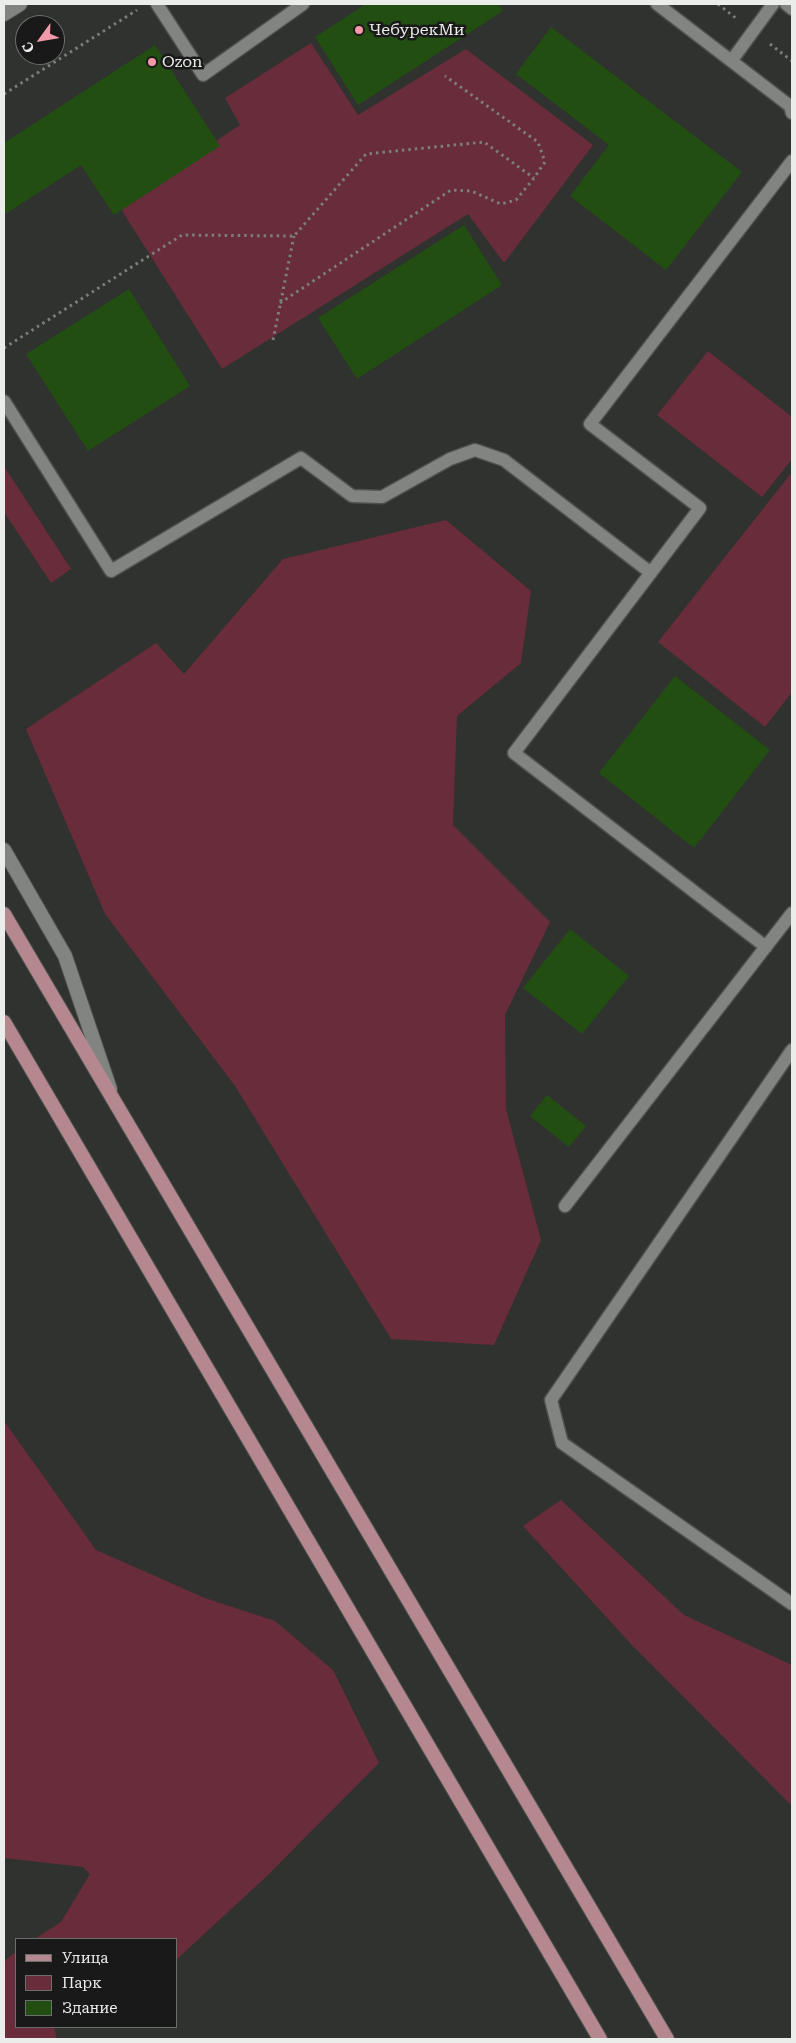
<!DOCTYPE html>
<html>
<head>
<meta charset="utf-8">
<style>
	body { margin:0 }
	#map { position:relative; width:796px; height:2043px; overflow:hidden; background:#2f322f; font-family:"Roboto Serif",serif }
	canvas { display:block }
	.frame { position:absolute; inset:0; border:5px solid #ebedea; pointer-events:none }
	.legend { position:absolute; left:15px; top:1938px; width:162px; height:90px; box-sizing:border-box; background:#181918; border:1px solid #6c6e6c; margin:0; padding:6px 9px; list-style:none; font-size:15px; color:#ebedea }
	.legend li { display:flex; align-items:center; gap:10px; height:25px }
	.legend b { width:25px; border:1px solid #6c6e6c }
	.north { position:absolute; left:15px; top:15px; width:50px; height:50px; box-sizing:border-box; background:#181918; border:1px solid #6c6e6c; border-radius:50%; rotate:238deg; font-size:14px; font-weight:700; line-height:20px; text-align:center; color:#ebedea }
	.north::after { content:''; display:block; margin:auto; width:18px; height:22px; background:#f39aaa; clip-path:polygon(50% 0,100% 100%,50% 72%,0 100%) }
</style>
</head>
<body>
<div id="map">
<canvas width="796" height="2043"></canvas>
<div class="frame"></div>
<ul class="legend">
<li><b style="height:6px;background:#b5888f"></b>Улица</li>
<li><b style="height:14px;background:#692c3a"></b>Парк</li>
<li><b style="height:14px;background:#234e12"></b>Здание</li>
</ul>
<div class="north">С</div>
</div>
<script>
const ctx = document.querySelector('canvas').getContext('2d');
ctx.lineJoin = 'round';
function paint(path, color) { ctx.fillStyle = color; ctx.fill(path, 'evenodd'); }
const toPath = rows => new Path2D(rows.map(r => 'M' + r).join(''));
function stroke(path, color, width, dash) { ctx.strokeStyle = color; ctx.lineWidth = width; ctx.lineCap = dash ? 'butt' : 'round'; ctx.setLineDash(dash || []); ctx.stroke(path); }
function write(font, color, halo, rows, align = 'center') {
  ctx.font = font + ' "Roboto Serif",serif'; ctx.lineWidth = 5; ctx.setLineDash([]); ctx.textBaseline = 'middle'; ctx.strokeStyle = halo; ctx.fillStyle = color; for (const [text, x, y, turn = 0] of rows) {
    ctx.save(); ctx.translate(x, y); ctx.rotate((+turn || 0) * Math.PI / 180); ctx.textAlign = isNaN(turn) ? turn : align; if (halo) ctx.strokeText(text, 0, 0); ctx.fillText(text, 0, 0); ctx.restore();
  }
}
const green = toPath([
	[311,43,358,115,466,49,593,145,504,263,468,214,222,369,119,206,240,125,225,98],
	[708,351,792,417,792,459,762,497,657,415],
	[4,466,71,569,51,583,4,512],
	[792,472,792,692,765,727,658,642],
	[446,520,531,591,521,663,457,716,453,825,550,922,505,1015,506,1109,541,1240,494,1345,391,1339,235,1086,105,914,26,729,156,643,184,674,283,559],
	[4,1421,96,1550,205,1598,275,1621,333,1670,379,1763,267,1876,176,1960,176,1939,35,1939,61,1922,90,1874,83,1867,4,1858],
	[561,1500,684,1615,792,1665,792,1804,789,1803,631,1644,523,1526],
	[16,1952,16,2027,54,2027,57,2039,4,2039,4,1961]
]);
const building = toPath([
	[366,4,498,4,503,11,358,105,315,37],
	[551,27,742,172,666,270,570,196,609,145,516,74],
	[155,45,220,146,114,215,81,165,4,215,4,143],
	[464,225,502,285,357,379,318,318],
	[129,289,190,386,88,451,26,354],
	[675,676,770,750,694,848,599,773],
	[570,929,629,976,582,1034,523,988],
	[547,1095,586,1126,569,1147,530,1116]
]);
const path = toPath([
	[718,4,737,19],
	[770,44,792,61],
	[4,94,137,10],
	[280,303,451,190,471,191,501,204,516,200,534,178,545,162,538,142,445,76],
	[273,340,294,236],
	[4,348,182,235,294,236,366,154,484,142,534,178]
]);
const service = toPath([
	[157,4,203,75,303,4],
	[657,4,790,106,792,113],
	[786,4,792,9],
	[732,60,773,4],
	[4,401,111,571,301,458,352,496,382,497,450,459,475,450,504,460,651,573],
	[766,947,514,753,700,508,590,424,792,161],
	[792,1050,551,1400,562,1443,792,1604],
	[565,1206,792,913]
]);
const tertiary = toPath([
	[4,14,20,4],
	[4,850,65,956,110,1089]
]);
const primary = toPath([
	[4,914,667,2039],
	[4,1022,600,2039]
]);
const markers = [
	[359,30,5,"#f39aaa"],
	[152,62,5,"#f39aaa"]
];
const poiNames = [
	["ЧебурекМи",369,30],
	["Ozon",162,62]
];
paint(green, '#692c3a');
paint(building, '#234e12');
stroke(service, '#4e514e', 15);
stroke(tertiary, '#4e514e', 16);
stroke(primary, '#4e514e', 16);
stroke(path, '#7b7e7b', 3, [2.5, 4]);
stroke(service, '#818481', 12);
stroke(tertiary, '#818481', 14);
stroke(primary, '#b5888f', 14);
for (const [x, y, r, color] of markers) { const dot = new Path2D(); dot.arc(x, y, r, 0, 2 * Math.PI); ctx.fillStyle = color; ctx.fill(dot); stroke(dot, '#181918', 2); }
write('16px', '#ebedea', '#181918', poiNames, 'left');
</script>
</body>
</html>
